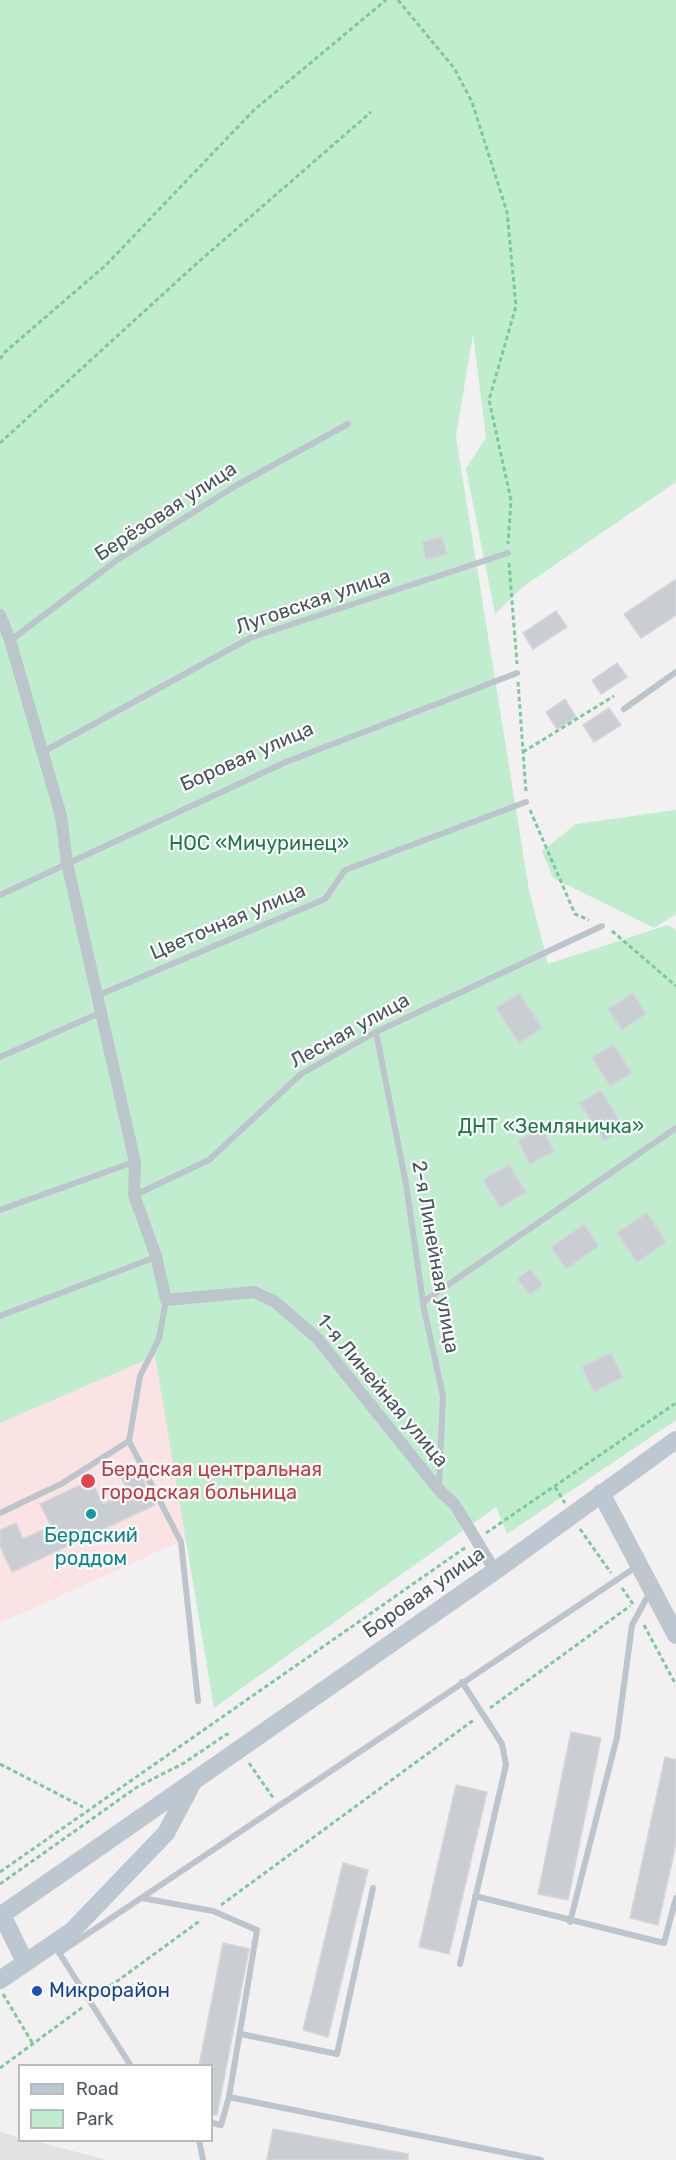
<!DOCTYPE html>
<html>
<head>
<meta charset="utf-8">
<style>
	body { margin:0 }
	#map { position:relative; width:676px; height:2160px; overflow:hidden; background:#f2f0f0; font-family:Rubik,sans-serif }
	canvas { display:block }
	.legend { position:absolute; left:18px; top:2064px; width:195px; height:78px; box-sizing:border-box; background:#fff; border:2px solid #b6bbbe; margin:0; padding:8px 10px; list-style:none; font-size:18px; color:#49545c }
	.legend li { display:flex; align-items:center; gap:12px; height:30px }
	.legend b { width:30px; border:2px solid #b6bbbe }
</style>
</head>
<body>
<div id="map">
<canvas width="676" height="2160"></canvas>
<ul class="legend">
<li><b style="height:8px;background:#bdc7d0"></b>Road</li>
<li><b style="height:16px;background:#c1edcf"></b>Park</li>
</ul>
</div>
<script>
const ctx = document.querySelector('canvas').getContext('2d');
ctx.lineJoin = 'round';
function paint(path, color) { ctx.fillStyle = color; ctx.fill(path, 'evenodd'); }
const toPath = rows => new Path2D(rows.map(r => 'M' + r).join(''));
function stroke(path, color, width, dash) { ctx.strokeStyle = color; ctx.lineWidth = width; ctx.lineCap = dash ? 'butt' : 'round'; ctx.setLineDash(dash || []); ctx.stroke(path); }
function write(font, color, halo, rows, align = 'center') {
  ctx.font = font + ' Rubik,sans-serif'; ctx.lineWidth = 4.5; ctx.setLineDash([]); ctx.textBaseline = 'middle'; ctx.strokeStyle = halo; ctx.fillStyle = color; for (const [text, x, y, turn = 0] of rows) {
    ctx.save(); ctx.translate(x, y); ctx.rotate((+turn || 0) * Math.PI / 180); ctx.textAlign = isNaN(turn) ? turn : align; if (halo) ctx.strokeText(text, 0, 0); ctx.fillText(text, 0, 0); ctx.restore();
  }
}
const education = toPath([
	[0,2132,19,2137,20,2140,34,2141,108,2160,0,2160]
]);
const medical = toPath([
	[155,1356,186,1539,0,1623,0,1423]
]);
const green = toPath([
	[0,0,676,0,676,482,524,586,495,614,466,469,486,437,473,334,456,437,529,890,548,964,668,925,676,930,676,1420,507,1534,496,1507,214,1708,155,1356,0,1423],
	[676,810,676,914,654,928,553,878,542,851,576,824]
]);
const building = toPath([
	[442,537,447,554,426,560,422,542,442,537],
	[676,579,676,615,641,638,624,614,676,579],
	[556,611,567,627,533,649,523,633,556,611],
	[617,663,627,677,601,694,592,680,617,663],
	[565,699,576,717,557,729,546,712,565,699],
	[609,708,621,725,594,742,583,725,609,708],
	[519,993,542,1028,519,1043,496,1008,519,993],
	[633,993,646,1014,622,1030,608,1009,633,993],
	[613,1044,632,1073,610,1086,592,1058,613,1044],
	[601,1090,624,1129,604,1141,580,1103,601,1090],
	[542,1128,554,1151,530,1164,518,1141,542,1128],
	[509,1165,526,1192,500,1208,483,1180,509,1165],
	[647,1213,666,1242,637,1262,617,1233,647,1213],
	[584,1224,599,1246,566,1269,551,1247,584,1224],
	[530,1269,543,1285,530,1295,517,1279,530,1269],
	[611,1353,623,1377,594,1392,582,1367,611,1353],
	[136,1465,155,1505,12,1572,0,1546,0,1530,16,1523,23,1539,51,1526,40,1504,91,1480,103,1504,128,1491,119,1473,136,1465],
	[571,1732,601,1738,568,1900,538,1894,571,1732],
	[665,1757,676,1760,676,1843,658,1925,630,1918,665,1757],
	[456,1785,487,1792,449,1954,419,1947,456,1785],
	[343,1863,368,1870,328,2037,303,2030,343,1863],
	[223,1943,249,1949,217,2115,212,2115,212,2066,199,2066,223,1943],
	[273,2129,408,2154,408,2160,267,2160,273,2129]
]);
const path = toPath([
	[398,0,454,68,472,102,507,212,516,306,489,400,511,500,508,544],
	[0,359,5,352,106,265,254,110,386,0],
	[0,443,195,265,371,112],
	[509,563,517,664],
	[518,682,526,792],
	[523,752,614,696],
	[530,810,575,914,589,920],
	[612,931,676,986],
	[555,1487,565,1503],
	[580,1529,611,1573],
	[486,1533,676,1403],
	[622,1588,633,1604],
	[644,1625,676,1685],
	[490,1708,630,1606],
	[249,1763,274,1799],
	[0,1764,83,1807],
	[0,1872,466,1547],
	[0,1884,137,1787,184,1763,227,1734,229,1736],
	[221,1905,475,1719],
	[3,1994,33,2044],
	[98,1995,201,1920],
	[0,2068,83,2007]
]);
const lane = toPath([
	[11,640,117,560,237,485,348,424],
	[624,709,676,672],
	[43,752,250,638,508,553],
	[0,895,286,762,517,673],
	[99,995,325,899,345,870,526,802],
	[376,1032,406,1184,424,1309,443,1396,439,1486],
	[0,1057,102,1012],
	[135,1195,209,1160,301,1074,376,1032,602,926],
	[0,1210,134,1162],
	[423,1302,676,1128],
	[0,1316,156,1257],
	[129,1441,140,1376,159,1339,166,1300],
	[0,1513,61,1484,129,1441,181,1542,198,1701],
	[475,1896,664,1943,676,1898],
	[142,1898,213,1911,257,1930,229,2097],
	[570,1922,617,1737,632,1625,650,1592],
	[58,1951,131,2066],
	[59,1953,636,1567],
	[460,1964,506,1765,502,1744,462,1682],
	[241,2034,337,2054,373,1888],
	[212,2123,221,2125,229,2097,541,2160],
	[199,2140,203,2160]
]);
const street = toPath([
	[0,615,10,640,61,816,67,863,135,1162,134,1195,156,1256,166,1300,254,1292,274,1301,317,1338,439,1490,455,1505,495,1571]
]);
const secondary = toPath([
	[601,1493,676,1635],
	[2,1915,25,1962],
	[0,1916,495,1571,676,1440],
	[0,1980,72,1931,166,1833,193,1782]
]);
const markers = [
	[88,1481,8,"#e0444e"],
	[91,1514,6,"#0f9aa8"],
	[37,1991,6,"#1a4fb4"]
];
const streetNames = [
	["Берёзовая улица",166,512,-33],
	["Луговская улица",313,602,-19],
	["Боровая улица",247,757,-24],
	["Цветочная улица",228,922,-23],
	["Лесная улица",350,1031,-29],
	["2-я Линейная улица",435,1257,80],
	["1-я Линейная улица",382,1391,50],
	["Боровая улица",424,1593,-35]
];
const parkNames = [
	["НОС «Мичуринец»",259,844],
	["ДНТ «Земляничка»",551,1127]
];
const healthNames = [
	["Бердская центральная",101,1470],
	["городская больница",101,1493]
];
const cultureNames = [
	["Бердский",91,1536],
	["роддом",91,1559]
];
const transitNames = [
	["Микрорайон",49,1991]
];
paint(education, '#e3e1e1');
paint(medical, '#fae3e2');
paint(green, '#c1edcf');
paint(building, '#cacdd2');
stroke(building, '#d4d6db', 1.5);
stroke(path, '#7bc99e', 3, [4.5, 3]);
stroke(lane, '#bcc5cc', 6);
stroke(street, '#bcc5cc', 12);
stroke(secondary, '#bdc7d0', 18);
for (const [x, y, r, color] of markers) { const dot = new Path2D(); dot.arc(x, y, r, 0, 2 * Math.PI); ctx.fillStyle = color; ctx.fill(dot); stroke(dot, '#fff', 2); }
write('20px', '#49545c', '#fff', streetNames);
write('20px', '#1c7a46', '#fff', parkNames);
write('20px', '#be3a42', '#fff', healthNames, 'left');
write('20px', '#0d838f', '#fff', cultureNames);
write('20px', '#164399', '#fff', transitNames, 'left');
</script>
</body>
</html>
